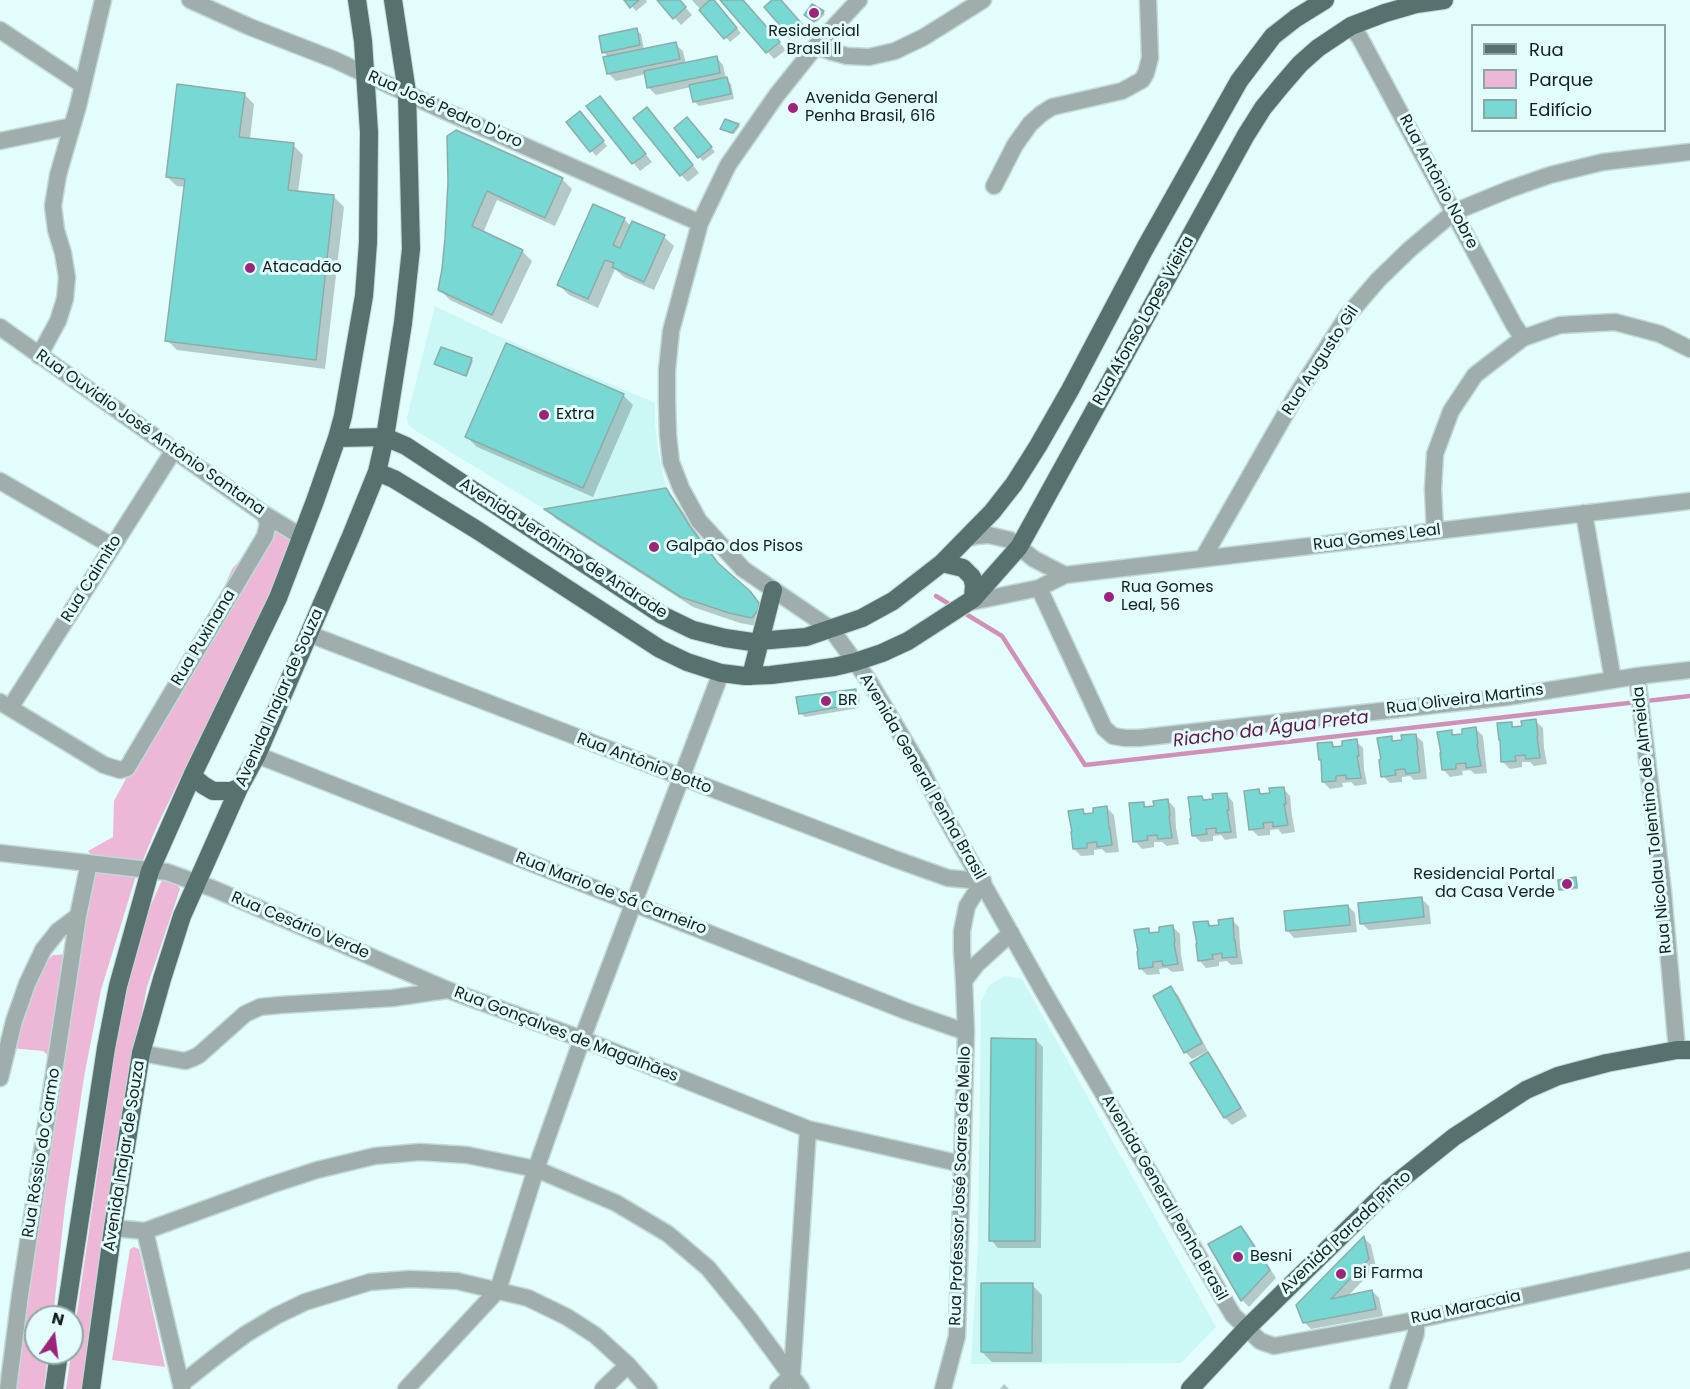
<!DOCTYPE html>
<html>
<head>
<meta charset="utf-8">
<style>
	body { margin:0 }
	#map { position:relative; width:1690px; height:1389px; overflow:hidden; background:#e2fdfb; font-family:Poppins,sans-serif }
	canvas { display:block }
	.legend { position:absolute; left:1471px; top:24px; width:195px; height:108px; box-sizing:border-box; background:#e2fdfb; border:2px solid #8fa5a3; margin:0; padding:8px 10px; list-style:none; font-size:18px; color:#13201f }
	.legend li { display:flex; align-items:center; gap:12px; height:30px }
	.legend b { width:30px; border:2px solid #8fa5a3 }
	.north { position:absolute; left:24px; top:1305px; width:60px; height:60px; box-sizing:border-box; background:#e2fdfb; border:2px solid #8fa5a3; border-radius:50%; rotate:14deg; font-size:16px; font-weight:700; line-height:24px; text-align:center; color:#13201f }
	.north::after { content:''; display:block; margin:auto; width:21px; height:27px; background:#9d247b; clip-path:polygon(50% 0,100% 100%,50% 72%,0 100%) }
</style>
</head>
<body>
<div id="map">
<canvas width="1690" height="1389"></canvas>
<ul class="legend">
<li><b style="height:8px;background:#57716f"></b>Rua</li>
<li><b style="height:16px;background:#edb8d8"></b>Parque</li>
<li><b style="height:16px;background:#78d9d4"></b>Edifício</li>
</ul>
<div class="north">N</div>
</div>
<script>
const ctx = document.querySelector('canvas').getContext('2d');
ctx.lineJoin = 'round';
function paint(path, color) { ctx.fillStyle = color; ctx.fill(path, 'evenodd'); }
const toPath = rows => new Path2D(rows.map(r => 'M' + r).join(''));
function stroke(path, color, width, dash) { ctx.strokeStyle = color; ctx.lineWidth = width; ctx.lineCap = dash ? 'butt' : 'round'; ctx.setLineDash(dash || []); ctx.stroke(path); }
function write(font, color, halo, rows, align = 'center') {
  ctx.font = font + ' Poppins,sans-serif'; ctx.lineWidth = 6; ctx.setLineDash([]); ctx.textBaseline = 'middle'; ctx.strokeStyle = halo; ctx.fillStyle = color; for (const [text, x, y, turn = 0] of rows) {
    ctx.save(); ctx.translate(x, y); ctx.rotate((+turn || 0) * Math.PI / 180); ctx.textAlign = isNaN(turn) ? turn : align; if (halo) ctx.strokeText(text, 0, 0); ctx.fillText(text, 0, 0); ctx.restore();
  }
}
const built = toPath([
	[435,306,491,333,655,403,655,424,658,450,666,488,544,509,413,429,408,424,407,417],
	[1005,976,1022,979,1216,1327,1181,1363,971,1364,978,1246,981,1002,989,985]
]);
const green = toPath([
	[282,530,297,538,157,826,135,879,101,990,84,1077,65,1206,53,1317,36,1317,36,1353,48,1353,44,1389,10,1389,58,1064,43,1051,10,1048,39,968,53,955,70,954,95,860,88,851,113,837,114,801,136,760,232,603,223,590,232,569,257,541,275,531],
	[164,880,178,884,178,886,180,889,147,987,131,1069,98,1389,66,1389,103,1134,110,1065,124,1000,143,923,161,882],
	[134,1247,139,1249,165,1367,112,1360,130,1249]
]);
const shadow = toPath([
	[626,0,646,0,647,2,636,11],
	[659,0,679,0,692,15,681,25],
	[692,0,712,0,741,33,730,42],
	[722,0,742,0,786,50,774,59],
	[774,0,780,0,806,30,795,39,766,7],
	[823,12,825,14,817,22,808,17],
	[636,30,641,34,644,50,675,44,683,51,686,64,716,57,723,65,726,79,731,84,734,99,699,106,694,101,691,87,656,95,649,88,646,74,616,81,608,73,609,58,604,52],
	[244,94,254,104,250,139,293,145,303,155,298,192,334,197,344,207,325,369,177,350,167,340,186,187,177,186,167,177],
	[607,105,652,162,640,171,588,107],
	[654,116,699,173,688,182,681,175],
	[584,118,607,146,596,156,568,122],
	[692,124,715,152,703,161,699,157],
	[738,125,740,126,734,134,722,129],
	[562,179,572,189,555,226,497,200,483,233,522,251,532,261,502,324,450,300,440,290,444,269,450,182],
	[624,219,631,226,664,237,674,246,654,290,624,277,615,269,598,308,569,295,559,285],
	[471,359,473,361,467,376,436,364],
	[623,395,633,405,593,497,477,447,467,437],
	[665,490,675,500,701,539,725,571,760,603,768,615,762,627,740,623,693,607,556,519,547,510],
	[855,691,860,695,859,708,805,717,800,713],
	[1535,721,1543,728,1544,748,1547,764,1534,766,1530,762,1522,762,1522,767,1510,769,1502,761,1511,723,1515,728,1524,727],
	[1476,729,1483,736,1487,773,1475,774,1470,770,1462,771,1463,775,1450,777,1443,769,1451,732,1456,736,1464,735],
	[1415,735,1423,742,1427,779,1414,780,1410,776,1402,777,1402,782,1390,783,1383,776,1391,738,1395,742,1404,741],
	[1356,741,1363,748,1364,769,1367,784,1355,786,1351,782,1342,783,1343,787,1330,789,1323,782,1332,743,1336,748,1344,747],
	[1283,788,1290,796,1292,816,1295,832,1282,834,1278,829,1270,830,1270,835,1258,836,1251,829,1259,791,1263,796],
	[1226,794,1233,802,1237,838,1225,840,1221,835,1213,836,1213,841,1201,842,1193,835,1202,797,1206,802,1214,801],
	[1168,801,1175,808,1176,828,1179,844,1167,846,1162,842,1154,842,1154,847,1142,849,1135,841,1143,803,1148,808,1156,807],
	[1107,808,1114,815,1119,852,1106,853,1102,849,1094,850,1094,855,1081,856,1074,849,1082,811,1087,815,1095,814],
	[1575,879,1577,881,1578,889,1562,891,1560,889],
	[1422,899,1429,906,1431,924,1369,930,1361,923],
	[1348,906,1355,913,1357,932,1294,938,1287,930],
	[1232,920,1239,927,1240,947,1243,964,1231,965,1227,961,1219,962,1219,966,1206,968,1199,960,1208,922,1212,927,1220,926],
	[1173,927,1180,934,1181,955,1184,971,1172,972,1167,968,1159,969,1160,974,1147,975,1140,968,1148,930,1153,934,1161,933],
	[1171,988,1178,995,1208,1051,1192,1059,1185,1052],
	[1036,1040,1043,1047,1041,1248,998,1248,991,1240],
	[1208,1054,1215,1062,1247,1116,1232,1125,1225,1118],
	[1241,1227,1248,1235,1276,1278,1249,1307,1242,1300,1210,1244],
	[1364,1238,1371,1245,1376,1267,1347,1297,1372,1291,1379,1298,1383,1316,1311,1329,1304,1322],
	[1032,1285,1042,1295,1042,1362,992,1362,982,1352],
	[1004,1384,1009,1389,1000,1389]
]);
const stream = toPath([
	[936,596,954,607],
	[961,611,1002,636,1085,765,1690,696]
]);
const building = toPath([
	[624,0,639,0,630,8,624,0],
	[657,0,680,0,686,7,673,19,657,0],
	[710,0,714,0,737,28,724,39,699,10,710,0],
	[720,0,743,0,780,42,766,53,720,0],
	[772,0,781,0,803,25,789,36,764,7,772,0],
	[812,4,824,11,814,22,804,15,812,4],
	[637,28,640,45,602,53,599,36,637,28],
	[676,42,680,59,607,74,603,57,676,42],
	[717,56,720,73,647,88,644,71,717,56],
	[727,77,731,94,693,102,689,85,727,77],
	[177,84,245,93,239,137,294,143,288,190,334,195,316,360,165,341,185,179,166,177,177,84],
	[600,96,646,154,632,164,586,106,600,96],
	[647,107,693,165,680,176,633,118,647,107],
	[580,111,604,141,590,152,566,122,580,111],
	[687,117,712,147,698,158,674,128,687,117],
	[725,119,739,124,732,133,720,129,725,119],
	[456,130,563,178,545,218,487,191,472,226,523,250,492,315,438,290,442,269,445,238,448,182,447,136,456,130],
	[593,204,625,218,613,245,620,248,632,221,665,235,644,282,612,267,614,263,605,260,588,299,557,285,593,204],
	[506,343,624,394,583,488,465,437,506,343],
	[441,347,472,358,466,376,434,364,441,347],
	[666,488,691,528,718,563,750,591,759,603,758,610,752,618,729,613,681,597,544,509,666,488],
	[856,689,855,704,799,714,796,697,856,689],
	[1536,719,1538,736,1537,736,1540,758,1526,759,1525,755,1515,756,1516,761,1501,762,1500,740,1499,740,1497,723,1512,722,1512,727,1522,726,1521,721,1536,719],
	[1476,727,1478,744,1477,744,1481,766,1466,768,1466,763,1456,764,1456,769,1442,770,1440,753,1441,753,1437,732,1452,730,1452,735,1462,734,1462,729,1476,727],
	[1416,734,1418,750,1417,751,1420,772,1406,774,1405,769,1395,770,1396,775,1381,777,1379,760,1381,759,1377,738,1392,736,1392,741,1402,740,1401,735,1416,734],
	[1357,739,1359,756,1357,756,1361,778,1346,779,1346,775,1336,776,1336,781,1322,782,1321,760,1319,760,1317,743,1332,742,1333,747,1342,746,1342,741,1357,739],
	[1284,787,1286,804,1284,804,1288,825,1273,827,1273,822,1263,823,1264,828,1249,830,1244,791,1259,789,1260,794,1270,793,1269,788,1284,787],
	[1227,793,1229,810,1227,810,1231,832,1216,833,1216,828,1206,829,1207,834,1192,836,1190,819,1191,819,1188,797,1202,796,1203,800,1213,799,1212,794,1227,793],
	[1168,799,1170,816,1169,816,1172,838,1158,839,1157,835,1147,836,1148,840,1133,842,1129,803,1144,802,1144,807,1154,806,1153,801,1168,799],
	[1107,806,1109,828,1110,828,1112,845,1097,847,1097,842,1087,843,1087,848,1073,849,1071,832,1072,832,1068,811,1083,809,1084,814,1093,813,1093,808,1107,806],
	[1576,877,1577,887,1559,890,1558,880,1576,877],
	[1422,897,1424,917,1360,924,1358,903,1422,897],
	[1348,905,1350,925,1286,931,1284,911,1348,905],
	[1233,918,1234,940,1235,940,1237,957,1222,958,1222,953,1212,955,1213,959,1198,961,1196,944,1197,944,1193,922,1208,921,1209,926,1219,925,1218,920,1233,918],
	[1173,925,1175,942,1174,943,1178,964,1163,966,1162,961,1153,962,1153,967,1139,969,1137,952,1138,951,1134,930,1149,928,1149,933,1159,932,1159,927,1173,925],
	[1171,986,1202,1043,1184,1053,1153,996,1171,986],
	[991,1038,1036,1039,1035,1241,989,1241,991,1038],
	[1208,1052,1241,1108,1224,1118,1190,1063,1208,1052],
	[1241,1226,1270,1270,1241,1301,1208,1244,1241,1226],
	[1364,1236,1369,1259,1331,1299,1372,1290,1376,1309,1303,1323,1296,1305,1364,1236],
	[981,1283,1033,1283,1032,1353,981,1352,981,1283]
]);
const minor = toPath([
	[190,0,250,27,335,60,440,109,700,223],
	[859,0,816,46,776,96,728,165,700,223,671,331,667,370,667,401,668,435,671,462,681,488,699,521,743,569,831,629,869,681,920,767,942,811,1042,989,1233,1315,1260,1341,1274,1346,1416,1320,1690,1260],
	[1351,26,1360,38,1514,325,1523,338],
	[0,30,83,85],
	[816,46,832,52,847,56,869,57,895,51,924,37,983,0],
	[0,141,72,126],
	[994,186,1015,145,1030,124,1041,114,1052,107,1122,91,1142,80,1146,73,1150,58,1148,0],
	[0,327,264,514,302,537],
	[39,356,58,321,65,299,67,277,63,253,56,230,53,206,58,175,78,106,103,0],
	[0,481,112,546],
	[1584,513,1613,680,1637,676,1663,892,1677,1050],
	[1435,531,1433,489,1435,454,1451,411,1475,375,1523,338,1560,325,1615,322,1660,334,1690,349],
	[965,539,976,536,989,535,1010,540,1034,559,1065,575],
	[1203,558,1294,399,1348,315,1378,280,1410,249,1454,212,1510,189,1550,175,1603,162,1690,152],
	[1039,588,1104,728,1113,736,1125,738,1139,738,1507,697,1613,680],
	[966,603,1039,588,1065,575,1690,501],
	[309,634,895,859,948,878,983,881,967,906,962,931,962,951,964,981,966,1032,957,1336,943,1389],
	[1637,676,1690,670],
	[0,702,104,765,120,770,127,768,265,536,268,523,264,514],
	[10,708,174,450],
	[257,755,906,1011,966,1032],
	[0,853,167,872,214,889,448,990,582,1039,808,1129,962,1164],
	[964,981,977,964,1011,933],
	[141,1053,185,1061,193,1058,199,1055,245,1014,260,1007,280,1005,393,998,447,990],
	[0,1078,14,1021,27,984,43,950,58,931,78,916],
	[113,1228,145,1231,182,1389],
	[145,1231,271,1185,317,1170,375,1156,420,1152,467,1155,536,1169,616,1203,668,1234,708,1268,748,1317,801,1389],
	[181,1384,219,1354,246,1334,276,1316,305,1302,370,1282,410,1279,457,1281,528,1298,567,1317,595,1335,628,1365,649,1389],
	[8,1389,20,1295,78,916,89,863],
	[406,1389,498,1290,536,1169,582,1039,721,673],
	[603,1389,628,1365],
	[778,1389,792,1375,808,1129],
	[1398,1389,1416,1333,1416,1320]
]);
const major = toPath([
	[337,438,385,437,406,446,662,615,693,630,725,638,752,642,759,641,806,637,862,618,893,601,942,563,992,512,1014,484,1038,446,1070,390,1144,250,1239,81,1273,36,1296,18,1325,0],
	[377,472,394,479,477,530,660,649,687,662,721,673,745,676,771,675,834,667,855,662,882,653,908,641,973,599,1019,547,1246,135,1263,108,1281,86,1300,64,1318,48,1351,26,1385,13,1416,4,1444,0],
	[942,563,963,568,972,577,974,585,973,599],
	[751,676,773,590],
	[193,774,197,780,203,785,213,791,231,791,239,788],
	[65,1317,106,1048,118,986,150,871,193,774,278,598,315,501,337,438,343,416,364,296,368,242,369,132,363,41,357,0],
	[54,1389,59,1353],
	[91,1389,113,1228,141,1053,162,979,182,916,239,788,257,755,351,536,377,472,385,437,403,323,411,249,407,92,393,0],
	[1190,1389,1247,1328,1389,1189,1454,1137,1526,1090,1558,1076,1607,1063,1677,1050,1690,1050]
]);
const markers = [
	[814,13,6,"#9d247b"],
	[793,108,6,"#9d247b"],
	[250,268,6,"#9d247b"],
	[544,415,6,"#9d247b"],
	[654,547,6,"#9d247b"],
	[1109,597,6,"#9d247b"],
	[826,701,6,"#9d247b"],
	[1567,884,6,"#9d247b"],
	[1238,1257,6,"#9d247b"],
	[1341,1274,6,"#9d247b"]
];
const poiNames = [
	["Residencial",814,32,"center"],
	["Brasil ll",814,50,"center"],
	["Avenida General",805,99],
	["Penha Brasil, 616",805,117],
	["Atacadão",262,268],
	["Extra",556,415],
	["Galpão dos Pisos",666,547],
	["Rua Gomes",1121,588],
	["Leal, 56",1121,606],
	["BR",838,701],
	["Residencial Portal",1555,875,"right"],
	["da Casa Verde",1555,893,"right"],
	["Besni",1250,1257],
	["Bi Farma",1353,1274]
];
const streetNames = [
	["Rua José Pedro D'oro",445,110,24],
	["Rua Antônio Nobre",1438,182,62],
	["Rua Afonso Lopes Vieira",1144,321,-61],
	["Rua Augusto Gil",1321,361,-57],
	["Rua Ouvidio José Antônio Santana",150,433,35],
	["Rua Gomes Leal",1377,538,-7],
	["Avenida Jerônimo de Andrade",563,549,33],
	["Rua Caimito",92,579,-58],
	["Rua Puxinana",204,638,-59],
	["Avenida Inajar de Souza",280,698,-66],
	["Rua Oliveira Martins",1465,700,-7],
	["Rua Antônio Botto",644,764,21],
	["Avenida General Penha Brasil",922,777,60],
	["Rua Nicolau Tolentino de Almeida",1653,820,-96],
	["Rua Mario de Sá Carneiro",611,894,21],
	["Rua Cesário Verde",300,926,23],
	["Rua Gonçalves de Magalhães",566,1035,21],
	["Rua Róssio do Carmo",42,1153,-81],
	["Avenida Inajar de Souza",125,1156,-81],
	["Rua Professor José Soares de Mello",961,1186,-88],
	["Avenida General Penha Brasil",1164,1198,60],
	["Avenida Parada Pinto",1346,1233,-43],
	["Rua Maracaia",1466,1308,-12]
];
const waterNames = [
	["Riacho da Água Preta",1271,730,-7]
];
paint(built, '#cbf8f5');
paint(green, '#edb8d8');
paint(shadow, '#0003');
stroke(stream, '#d091b8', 4.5);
paint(building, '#78d9d4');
stroke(building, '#8cacaa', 1.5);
stroke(minor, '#c1dad8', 19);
stroke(major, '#c1dad8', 20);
stroke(minor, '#9faead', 16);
stroke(major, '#57716f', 18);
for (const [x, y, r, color] of markers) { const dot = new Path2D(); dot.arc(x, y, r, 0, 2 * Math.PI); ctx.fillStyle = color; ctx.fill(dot); stroke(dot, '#e2fdfb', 2); }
write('16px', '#13201f', '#e2fdfb', poiNames, 'left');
write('16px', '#13201f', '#e2fdfb', streetNames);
write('italic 18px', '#60164b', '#e2fdfb', waterNames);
</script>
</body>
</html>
